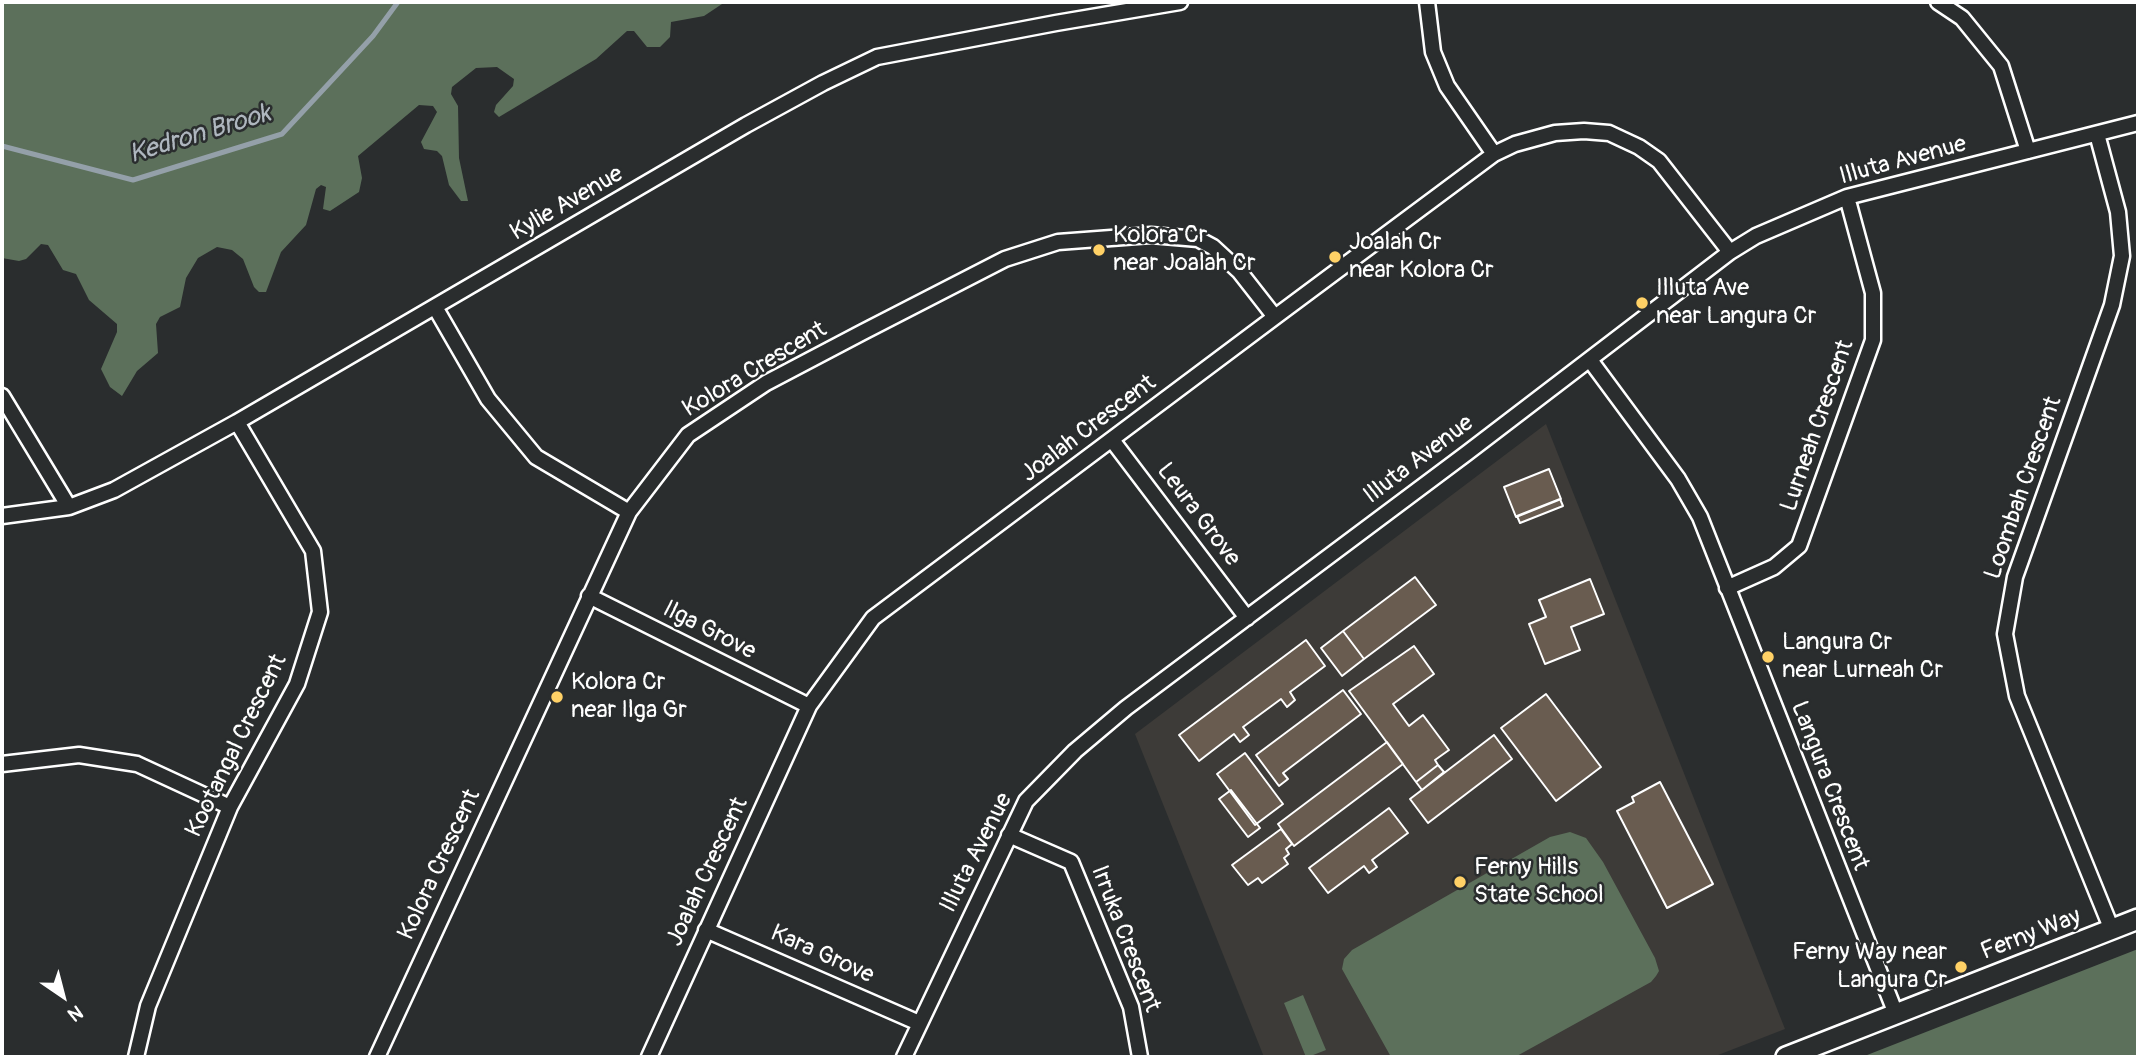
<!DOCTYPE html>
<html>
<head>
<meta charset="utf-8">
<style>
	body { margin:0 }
	#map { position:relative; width:2140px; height:1059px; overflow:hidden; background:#2a2d2e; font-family:Pangolin,sans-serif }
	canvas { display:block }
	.frame { position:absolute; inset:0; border:4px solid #fff; pointer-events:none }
	.north { position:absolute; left:28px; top:961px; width:70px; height:70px; -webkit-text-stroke:5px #2a2d2e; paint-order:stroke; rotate:145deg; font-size:19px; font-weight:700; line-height:28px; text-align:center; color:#fff }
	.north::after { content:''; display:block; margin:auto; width:24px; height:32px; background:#fff; clip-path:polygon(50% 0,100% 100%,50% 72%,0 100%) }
</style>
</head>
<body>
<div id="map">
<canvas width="2140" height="1059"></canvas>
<div class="frame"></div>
<div class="north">N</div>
</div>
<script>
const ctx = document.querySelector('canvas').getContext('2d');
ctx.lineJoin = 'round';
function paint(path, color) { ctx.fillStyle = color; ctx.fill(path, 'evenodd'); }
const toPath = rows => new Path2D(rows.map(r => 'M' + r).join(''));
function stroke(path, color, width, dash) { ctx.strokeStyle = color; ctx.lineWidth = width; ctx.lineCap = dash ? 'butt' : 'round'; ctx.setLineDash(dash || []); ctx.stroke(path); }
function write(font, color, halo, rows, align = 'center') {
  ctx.font = font + ' Pangolin,sans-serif'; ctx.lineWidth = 5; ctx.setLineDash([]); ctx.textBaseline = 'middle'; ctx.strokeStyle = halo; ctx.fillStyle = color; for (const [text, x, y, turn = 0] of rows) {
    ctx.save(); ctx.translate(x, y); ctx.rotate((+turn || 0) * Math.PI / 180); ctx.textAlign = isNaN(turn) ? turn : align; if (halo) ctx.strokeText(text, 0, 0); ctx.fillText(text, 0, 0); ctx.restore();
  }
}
const built = toPath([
	[1546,424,1785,1029,1713,1057,1264,1057,1135,734]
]);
const green = toPath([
	[2,2,725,2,704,16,671,22,670,37,660,47,647,47,634,31,627,31,596,59,499,117,494,112,496,105,513,86,514,79,497,67,476,68,452,87,451,94,458,106,459,158,468,201,461,201,449,185,442,156,437,151,424,149,421,142,437,112,433,106,419,105,358,156,362,178,359,192,330,211,323,209,326,187,321,185,316,189,306,225,281,252,266,292,259,292,254,287,243,259,232,250,217,247,198,258,186,278,180,307,160,317,156,324,158,353,137,371,122,396,110,387,101,369,117,332,117,324,89,300,76,274,63,270,48,245,41,244,26,259,19,261,2,258],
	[1570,832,1586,838,1603,862,1655,958,1659,971,1656,976,1651,982,1515,1057,1391,1057,1342,969,1344,959,1352,950,1550,837],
	[2138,949,2138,1057,1862,1057],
	[1303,995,1326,1050,1308,1057,1306,1057,1284,1003]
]);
const stream = toPath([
	[2,146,133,180,282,134,373,36,398,2]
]);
const building = toPath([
	[1549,469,1561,499,1516,517,1504,487,1549,469],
	[1560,499,1563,506,1520,523,1517,516,1560,499],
	[1415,577,1436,605,1364,659,1343,631,1415,577],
	[1590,579,1604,614,1571,627,1580,650,1545,664,1529,624,1546,617,1539,600,1590,579],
	[1343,631,1364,659,1342,676,1321,648,1343,631],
	[1306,640,1325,666,1290,692,1295,700,1287,707,1281,699,1243,727,1249,735,1240,742,1234,734,1199,761,1179,735,1306,640],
	[1414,646,1434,674,1393,704,1409,726,1423,715,1449,750,1435,760,1438,765,1416,782,1349,691,1414,646],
	[1343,690,1361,714,1283,773,1288,779,1279,786,1256,755,1343,690],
	[1546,694,1601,767,1556,801,1501,728,1546,694],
	[1494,735,1512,759,1428,823,1410,799,1494,735],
	[1387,742,1403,764,1294,846,1278,824,1387,742],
	[1245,753,1283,804,1255,825,1217,774,1245,753],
	[1438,765,1444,772,1422,790,1416,782,1438,765],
	[1660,782,1713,884,1667,908,1617,811,1634,802,1632,797,1660,782],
	[1231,790,1260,828,1248,837,1219,799,1231,790],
	[1389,808,1408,833,1372,860,1377,867,1369,873,1364,866,1328,893,1309,868,1389,808],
	[1281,829,1292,844,1286,849,1289,854,1284,858,1288,864,1262,883,1258,878,1248,885,1232,865,1281,829]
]);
const street = toPath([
	[1427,2,1433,52,1447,86,1494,154],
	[1938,2,1962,18,2001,66,2028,151],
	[2097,134,2118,212,2122,256,2112,305,2015,577,2005,634,2017,696,2112,930],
	[435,307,488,399,536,457,629,512],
	[1590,360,1678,479,1700,517,1896,1014],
	[2,396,69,507],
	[1112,440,1247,618],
	[2,516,69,507,114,490,237,422,746,125,823,83,877,57,1056,23,1180,2],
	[1727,588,1774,567,1799,546,1873,340,1873,293,1847,197],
	[589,596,809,706],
	[2,764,79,755,137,764,230,807],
	[1009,835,1071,862,1131,1007,1140,1057],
	[706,930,919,1023],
	[136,1057,148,1006,230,807,297,684,320,612,313,551,237,422],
	[377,1057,629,512,688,435,766,383,863,332,1005,259,1058,242,1151,235,1198,239,1213,247,1239,271,1275,317],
	[649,1057,809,706,873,618,1275,317,1494,154,1515,144,1555,133,1584,131,1609,133,1639,147,1659,161,1730,252],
	[904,1057,1026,801,1075,751,1126,708,1467,453,1730,252,1756,236,1847,197,2138,123]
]);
const secondary = toPath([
	[1786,1057,2138,919]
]);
const markers = [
	[1099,250,7,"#ffd166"],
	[1335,257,7,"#ffd166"],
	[1642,303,7,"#ffd166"],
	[1768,657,7,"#ffd166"],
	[557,697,7,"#ffd166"],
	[1460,882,7,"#ffd166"],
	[1961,967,7,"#ffd166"]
];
const streetNames = [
	["Illuta Avenue",1903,161,-15],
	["Kylie Avenue",567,204,-30],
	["Kolora Crescent",755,370,-31],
	["Lurneah Crescent",1818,426,-71],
	["Joalah Crescent",1089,429,-37],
	["Illuta Avenue",1419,460,-37],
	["Loombah Crescent",2024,488,-71],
	["Leura Grove",1198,515,53],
	["Ilga Grove",709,631,27],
	["Kootangal Crescent",237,746,-64],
	["Langura Crescent",1829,786,69],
	["Illuta Avenue",977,853,-63],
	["Kolora Crescent",440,865,-65],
	["Joalah Crescent",708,872,-65],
	["Ferny Way",2031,935,-21],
	["Irruka Crescent",1125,939,69],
	["Kara Grove",822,955,24]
];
const poiNames = [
	["Kolora Cr",1113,236],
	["near Joalah Cr",1113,264],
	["Joalah Cr",1349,243],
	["near Kolora Cr",1349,271],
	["Illuta Ave",1656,289],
	["near Langura Cr",1656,317],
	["Langura Cr",1782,643],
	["near Lurneah Cr",1782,671],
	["Kolora Cr",571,683],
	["near Ilga Gr",571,711],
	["Ferny Hills",1474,868],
	["State School",1474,896],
	["Ferny Way near",1947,953,"right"],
	["Langura Cr",1947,981,"right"]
];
const waterNames = [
	["Kedron Brook",200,135,-17]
];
paint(built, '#3d3b38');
paint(green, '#5c705b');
stroke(stream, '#94a0a9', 5);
paint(building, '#695c50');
stroke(building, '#fff', 2);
stroke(street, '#fff', 19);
stroke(secondary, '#fff', 24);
stroke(street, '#2a2d2e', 14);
stroke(secondary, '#2a2d2e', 19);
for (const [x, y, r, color] of markers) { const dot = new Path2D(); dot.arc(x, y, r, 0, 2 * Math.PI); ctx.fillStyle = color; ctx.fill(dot); stroke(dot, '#2a2d2e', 2.5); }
write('24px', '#fff', '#2a2d2e', streetNames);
write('24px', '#fff', '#2a2d2e', poiNames, 'left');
write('italic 26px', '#afb7bf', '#2a2d2e', waterNames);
</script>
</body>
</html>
